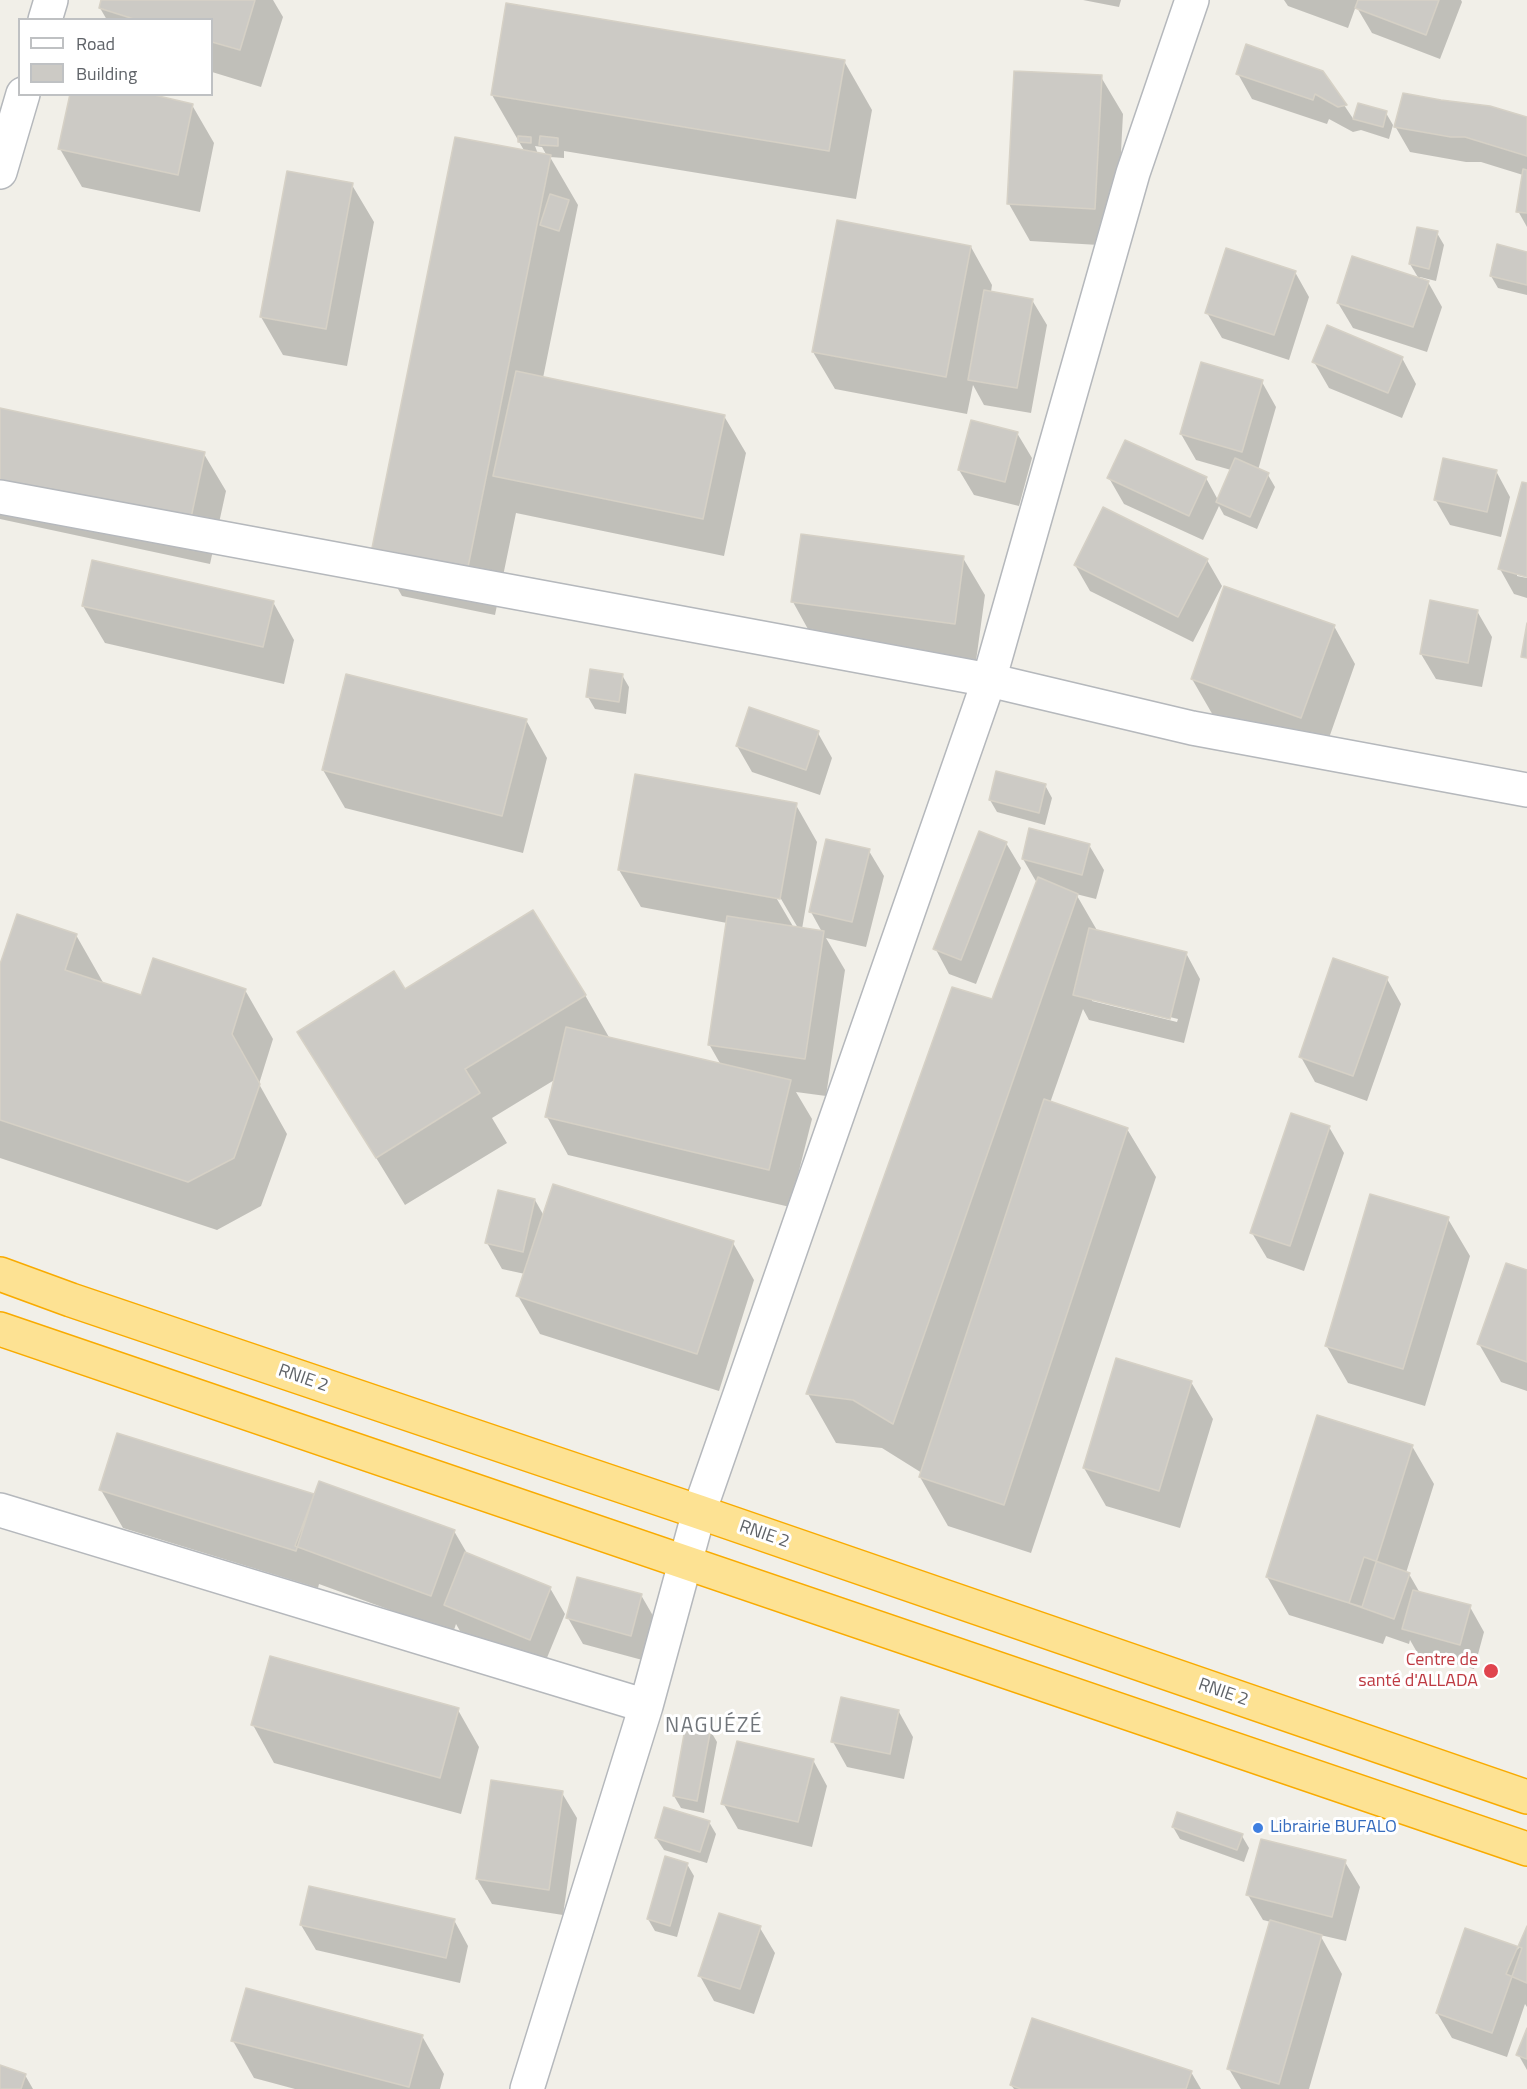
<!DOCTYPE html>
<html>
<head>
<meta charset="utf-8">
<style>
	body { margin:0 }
	#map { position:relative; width:1527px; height:2089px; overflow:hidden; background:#f1efe8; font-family:"Titillium Web",sans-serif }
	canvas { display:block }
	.legend { position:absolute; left:18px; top:18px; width:195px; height:78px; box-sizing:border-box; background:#fff; border:2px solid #bfc1c3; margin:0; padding:8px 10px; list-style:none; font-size:18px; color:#5f6368 }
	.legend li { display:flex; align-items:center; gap:12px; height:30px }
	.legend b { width:30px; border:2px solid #bfc1c3 }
</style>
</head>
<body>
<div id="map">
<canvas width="1527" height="2089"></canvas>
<ul class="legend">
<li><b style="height:8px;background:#fff"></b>Road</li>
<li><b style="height:16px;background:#cccac5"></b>Building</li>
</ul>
</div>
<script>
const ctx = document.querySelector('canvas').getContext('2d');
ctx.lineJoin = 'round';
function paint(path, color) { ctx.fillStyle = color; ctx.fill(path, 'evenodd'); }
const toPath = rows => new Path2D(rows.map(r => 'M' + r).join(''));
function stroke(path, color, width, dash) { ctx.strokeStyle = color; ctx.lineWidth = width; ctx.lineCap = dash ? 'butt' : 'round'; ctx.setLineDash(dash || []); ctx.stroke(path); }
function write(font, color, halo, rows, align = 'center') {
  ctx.font = font + ' "Titillium Web",sans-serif'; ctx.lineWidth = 6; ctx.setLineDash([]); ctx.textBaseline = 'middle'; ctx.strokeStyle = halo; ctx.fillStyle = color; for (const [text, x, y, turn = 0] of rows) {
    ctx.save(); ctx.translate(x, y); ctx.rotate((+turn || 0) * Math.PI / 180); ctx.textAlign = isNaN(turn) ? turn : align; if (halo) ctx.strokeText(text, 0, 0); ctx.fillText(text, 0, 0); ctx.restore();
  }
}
const shadow = toPath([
	[103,0,273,0,283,17,261,87,212,72,212,20,107,20,100,8],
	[1083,0,1121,0,1119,7],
	[1284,0,1461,0,1462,2,1440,59,1372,33,1356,6,1348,28,1288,6],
	[844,61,872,110,856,199,564,151,564,158,550,157,578,205,543,378,724,416,746,453,724,556,516,513,495,615,402,596,374,547,525,152,492,95],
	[535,146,542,147,547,156,538,154],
	[1322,72,1354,120,1359,105,1386,113,1393,125,1389,139,1361,130,1353,132,1329,119,1327,124,1252,99,1238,74],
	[1101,77,1123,114,1116,246,1030,241,1009,204],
	[192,105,214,143,200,212,82,187,60,149],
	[1527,119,1527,227,1518,211,1523,175,1481,162,1466,162,1410,152,1395,126],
	[352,185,374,222,347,366,283,355,261,317],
	[1437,233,1444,245,1436,281,1420,277,1419,279,1410,264],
	[971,247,992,285,991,292,1032,300,1047,325,1031,413,984,405,973,385,967,414,835,389,813,352],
	[1527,253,1527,295,1498,288,1491,276],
	[1295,272,1309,297,1289,360,1222,338,1207,313],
	[1428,282,1442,307,1427,352,1353,328,1338,303],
	[1402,358,1416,384,1402,418,1329,388,1314,362],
	[1262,382,1276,407,1258,470,1268,475,1275,487,1257,529,1224,515,1219,506,1203,540,1124,504,1109,478,1206,478,1218,500,1231,470,1196,460,1181,434],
	[0,410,204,454,226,491,210,564,0,519],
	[1017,433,1032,458,1019,506,974,495,959,470],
	[1496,471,1510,497,1501,537,1450,525,1435,499],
	[1527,485,1527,575,1517,573,1517,576,1527,578,1527,598,1514,594,1500,569],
	[963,558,985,595,976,661,814,640,793,602],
	[1207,560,1222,586,1193,642,1090,591,1075,565],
	[273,602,294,640,284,684,105,643,83,606],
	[1477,611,1492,637,1482,687,1436,679,1421,654],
	[1334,626,1355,664,1323,755,1214,717,1192,679],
	[622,675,629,687,626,714,595,709,588,697],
	[526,720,547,758,523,853,345,808,323,770],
	[818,733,832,758,820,795,752,772,737,746],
	[1045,785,1052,798,1045,825,997,812,990,800],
	[796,805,817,842,802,929,822,932,811,912,869,851,884,876,866,947,826,938,845,970,826,1096,796,1092,812,1119,790,1207,568,1155,547,1117,556,1079,492,1118,507,1143,405,1205,299,1032,405,991,585,995,610,1039,721,1065,709,1044,727,923,641,907,619,870],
	[777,892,798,928,794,928,774,894],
	[1006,843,1021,868,976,984,949,974,935,948],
	[1089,845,1104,870,1096,899,1076,894,1098,932,1186,953,1200,979,1184,1043,1089,1020,1083,1009,1050,1103,1127,1129,1156,1177,1031,1553,948,1526,920,1477,922,1473,882,1448,836,1443,808,1394,993,1001,1037,883,1023,859],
	[1092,998,1178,1019,1177,1022,1092,1001],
	[76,935,104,984,142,996,245,990,273,1039,259,1084,287,1134,261,1206,217,1230,0,1158,0,969],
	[1387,979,1401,1004,1367,1101,1315,1082,1301,1057],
	[1329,1127,1344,1153,1304,1271,1267,1258,1252,1233],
	[535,1200,544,1216,733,1243,754,1280,719,1391,540,1334,518,1296,525,1274,502,1269,487,1243],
	[1448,1219,1470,1256,1425,1406,1348,1383,1326,1345],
	[1527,1271,1527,1391,1501,1382,1479,1344],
	[1191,1382,1213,1419,1180,1528,1106,1506,1084,1468],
	[118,1435,315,1496,454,1531,468,1555,550,1588,565,1614,544,1665,460,1631,456,1624,453,1633,319,1584,318,1588,123,1528,101,1490],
	[1412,1446,1434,1484,1406,1573,1409,1574,1420,1593,1470,1607,1484,1632,1474,1669,1418,1654,1410,1640,1409,1644,1386,1636,1383,1644,1289,1615,1267,1577],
	[641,1595,656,1621,646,1661,583,1644,568,1618],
	[458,1710,479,1747,461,1814,274,1763,253,1725],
	[899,1712,913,1737,904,1779,847,1767,833,1742],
	[710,1730,717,1742,704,1813,681,1808,674,1796],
	[813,1760,827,1786,812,1847,738,1829,723,1803],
	[562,1793,577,1818,563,1915,492,1904,477,1879],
	[709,1822,716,1834,707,1863,664,1850,656,1838],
	[1173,1827,1242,1836,1249,1848,1244,1862,1180,1839],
	[1345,1862,1360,1887,1346,1941,1320,1935,1342,1974,1309,2089,1241,2089,1229,2069,1271,1922,1263,1920,1248,1895],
	[687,1864,694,1876,677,1937,655,1931,648,1919],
	[454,1920,468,1946,460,1983,316,1950,301,1925],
	[760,1928,775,1953,754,2014,714,2001,700,1976],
	[1527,1929,1527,2007,1525,2004,1507,2057,1452,2038,1437,2013,1519,1948],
	[1527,2032,1527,2070,1518,2054],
	[422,2036,444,2074,440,2089,295,2089,254,2078,233,2041],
	[0,2067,25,2075,33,2089,0,2089],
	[1191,2072,1201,2089,1014,2089,1011,2085]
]);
const building = toPath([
	[101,0,255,0,240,50,212,42,212,20,137,20,99,8,101,0],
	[1358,0,1439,0,1426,35,1355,8,1358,0],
	[506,3,845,60,829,151,491,95,506,3],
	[1246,44,1323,71,1347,105,1338,107,1315,94,1313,100,1236,74,1246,44],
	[1014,71,1102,75,1095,209,1007,204,1014,71],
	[1403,93,1441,100,1490,106,1527,117,1527,156,1465,137,1451,137,1394,127,1403,93],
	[70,94,150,94,193,104,178,175,58,149,70,94],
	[1358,103,1387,111,1383,127,1353,119,1358,103],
	[518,136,531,137,531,143,518,142,518,136],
	[540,136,558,138,558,146,539,145,540,136],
	[455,137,551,155,468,567,372,548,455,137],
	[1523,169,1527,170,1527,213,1516,212,1523,169],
	[287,171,353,183,326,329,260,317,287,171],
	[550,194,569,200,559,231,540,225,550,194],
	[837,220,971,246,946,377,812,352,837,220],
	[1417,227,1438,231,1429,269,1409,264,1417,227],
	[1497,244,1527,252,1527,285,1490,276,1497,244],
	[1226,248,1296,271,1274,335,1205,313,1226,248],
	[1352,256,1429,281,1413,327,1337,303,1352,256],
	[984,290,1033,299,1017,388,968,380,984,290],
	[1327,325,1403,357,1388,393,1312,362,1327,325],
	[1201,362,1263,380,1242,452,1180,434,1201,362],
	[516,371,725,415,703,519,493,476,516,371],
	[0,408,205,452,189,527,0,487,0,408],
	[971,420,1018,432,1005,482,958,470,971,420],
	[1125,440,1207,477,1189,516,1107,478,1125,440],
	[1235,458,1269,473,1250,517,1216,502,1235,458],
	[1443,458,1497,470,1487,512,1434,500,1443,458],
	[1522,482,1527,483,1527,577,1498,569,1522,482],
	[1103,507,1208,559,1178,617,1074,565,1103,507],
	[801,534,964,556,955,624,791,602,801,534],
	[92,560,274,601,263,647,82,606,92,560],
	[1224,586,1335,625,1301,718,1191,679,1224,586],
	[1430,600,1478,610,1468,663,1420,654,1430,600],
	[1527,623,1527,658,1521,657,1527,623],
	[590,669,623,674,619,702,586,697,590,669],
	[346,674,527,719,502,816,322,770,346,674],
	[749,707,819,731,806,770,736,746,749,707],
	[996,771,1046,784,1039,813,989,800,996,771],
	[635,774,797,803,780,899,618,870,635,774],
	[1029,828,1090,844,1082,875,1022,859,1029,828],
	[979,831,1007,842,961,960,933,949,979,831],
	[826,839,870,849,852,922,809,912,826,839],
	[1038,877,1078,894,893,1424,853,1400,806,1394,952,987,992,999,1038,877],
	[533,910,586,995,465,1069,480,1093,376,1158,297,1032,394,971,405,989,533,910],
	[17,914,77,934,65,970,141,995,153,958,246,989,232,1034,260,1084,234,1158,188,1182,0,1120,0,964,17,914],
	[727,916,824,931,805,1059,708,1045,727,916],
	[1089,928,1187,952,1170,1019,1073,995,1089,928],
	[1333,958,1388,977,1353,1076,1299,1057,1333,958],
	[566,1027,791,1080,769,1170,545,1117,566,1027],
	[1044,1099,1128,1128,1004,1505,919,1477,1044,1099],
	[1291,1113,1330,1126,1290,1246,1250,1233,1291,1113],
	[553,1184,734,1241,697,1354,516,1296,553,1184],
	[498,1190,535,1199,523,1252,485,1243,498,1190],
	[1370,1194,1449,1217,1403,1369,1325,1346,1370,1194],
	[1506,1263,1527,1270,1527,1362,1477,1344,1506,1263],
	[1116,1358,1192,1381,1159,1491,1083,1468,1116,1358],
	[1317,1415,1413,1445,1362,1607,1266,1577,1317,1415],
	[117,1433,314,1494,296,1551,99,1490,117,1433],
	[319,1481,455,1530,431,1596,295,1546,319,1481],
	[465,1552,551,1587,530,1640,444,1605,465,1552],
	[1364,1557,1410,1573,1394,1619,1349,1603,1364,1557],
	[577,1577,642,1594,631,1636,566,1618,577,1577],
	[1413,1590,1471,1605,1460,1645,1402,1629,1413,1590],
	[270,1656,459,1708,440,1778,251,1725,270,1656],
	[841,1697,899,1710,890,1754,831,1742,841,1697],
	[686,1723,711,1728,697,1801,673,1796,686,1723],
	[737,1741,814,1759,798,1822,721,1804,737,1741],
	[491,1780,563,1791,549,1890,476,1879,491,1780],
	[664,1807,710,1821,700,1852,655,1838,664,1807],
	[1177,1812,1243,1834,1237,1850,1172,1827,1177,1812],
	[1261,1839,1346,1860,1332,1917,1246,1895,1261,1839],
	[665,1856,688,1863,670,1926,647,1919,665,1856],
	[309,1886,455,1919,446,1958,300,1925,309,1886],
	[719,1913,761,1926,740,1989,698,1976,719,1913],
	[1270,1920,1322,1935,1279,2084,1227,2069,1270,1920],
	[1527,1926,1527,1983,1506,1974,1527,1926],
	[1465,1928,1522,1948,1492,2033,1436,2013,1465,1928],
	[246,1988,423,2035,409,2087,231,2041,246,1988],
	[1032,2018,1192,2071,1186,2089,1021,2089,1010,2085,1032,2018],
	[1527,2028,1527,2059,1516,2055,1527,2028],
	[0,2065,26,2074,21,2089,0,2089,0,2065]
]);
const street = toPath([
	[45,20,51,0],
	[0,172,23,94],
	[0,497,989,680,1192,728,1527,790],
	[0,1510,646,1706],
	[527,2089,646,1706,699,1512,989,680,1133,173,1192,0]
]);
const highway = toPath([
	[0,1274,71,1300,699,1512,1527,1797],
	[0,1329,1527,1849]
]);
const markers = [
	[1491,1671,8,"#e0444e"],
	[1258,1828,6,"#3f7fe0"]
];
const streetNames = [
	["RNIE 2",303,1379,19],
	["RNIE 2",764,1535,19],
	["RNIE 2",1223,1693,19]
];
const healthNames = [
	["Centre de",1478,1661],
	["santé d'ALLADA",1478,1682]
];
const shopNames = [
	["Librairie BUFALO",1270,1828]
];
const quarterNames = [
	["NAGUÉZÉ",714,1727]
];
paint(shadow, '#0003');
paint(building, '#cccac5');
stroke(building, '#d6d1c6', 1.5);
stroke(street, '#b5b8bc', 36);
stroke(highway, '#f9ab00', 36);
stroke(street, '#fff', 33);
stroke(highway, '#fde293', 33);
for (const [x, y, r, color] of markers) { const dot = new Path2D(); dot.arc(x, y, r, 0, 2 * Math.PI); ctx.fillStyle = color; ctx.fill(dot); stroke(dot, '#fff', 2); }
write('18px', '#5f6368', '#fff', streetNames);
write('18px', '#be3a42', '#fff', healthNames, 'right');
write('18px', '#366cbe', '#fff', shopNames, 'left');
ctx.letterSpacing = '1.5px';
write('21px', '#70757a', '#fff', quarterNames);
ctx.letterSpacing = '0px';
</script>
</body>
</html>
